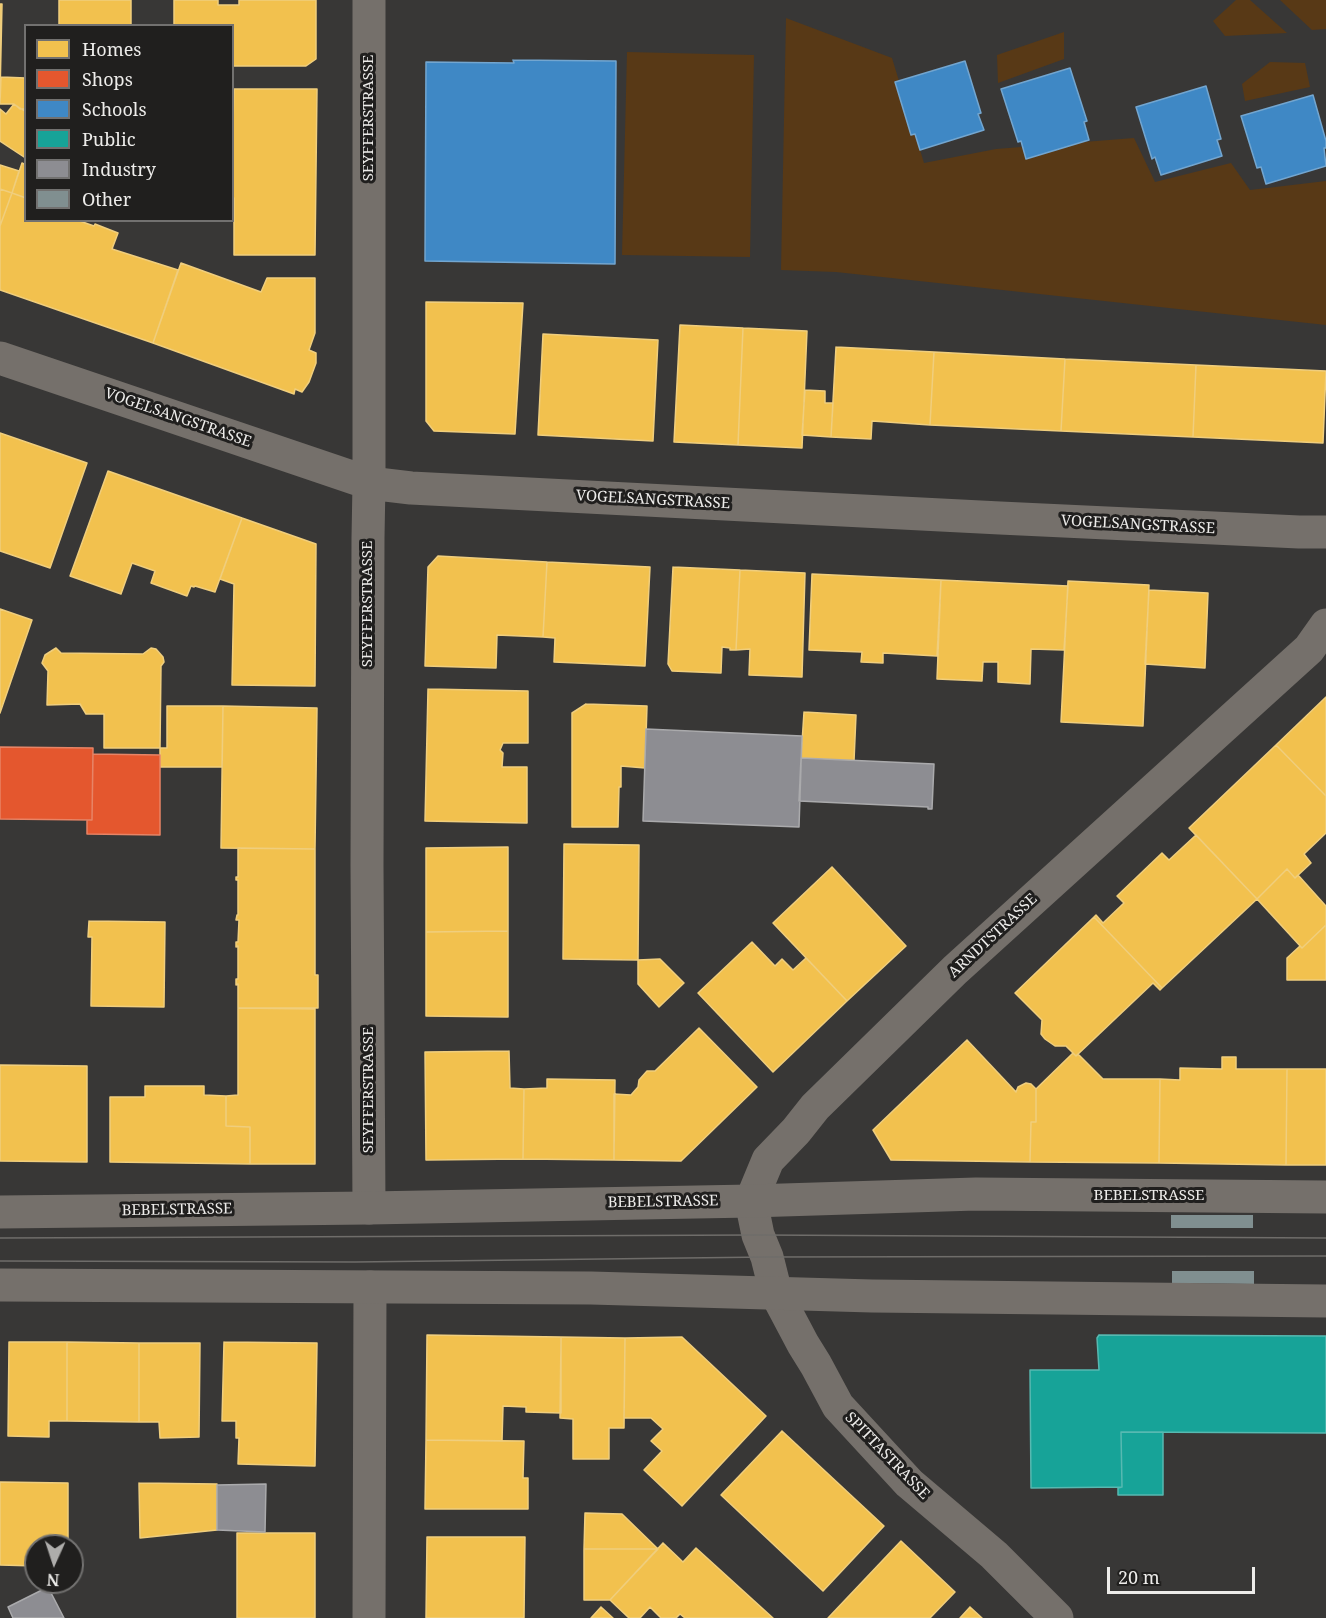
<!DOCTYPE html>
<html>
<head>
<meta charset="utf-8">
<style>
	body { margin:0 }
	#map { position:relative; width:1326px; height:1618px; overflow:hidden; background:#383736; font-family:"Noto Serif",serif }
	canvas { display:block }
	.legend { position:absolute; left:24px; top:24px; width:210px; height:198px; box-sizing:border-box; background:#201f1e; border:2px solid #727170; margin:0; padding:8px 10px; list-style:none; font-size:18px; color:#edecea }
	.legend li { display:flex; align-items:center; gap:12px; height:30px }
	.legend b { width:30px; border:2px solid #727170 }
	.north { position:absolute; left:24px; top:1534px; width:60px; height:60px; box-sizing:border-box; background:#201f1e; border:2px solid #727170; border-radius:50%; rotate:183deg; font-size:16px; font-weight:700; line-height:24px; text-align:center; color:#edecea }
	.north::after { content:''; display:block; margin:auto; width:21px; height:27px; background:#aeadab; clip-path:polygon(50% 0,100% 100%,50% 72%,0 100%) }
	.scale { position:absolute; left:1107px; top:1567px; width:148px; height:27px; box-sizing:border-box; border:3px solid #edecea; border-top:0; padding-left:8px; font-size:18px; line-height:21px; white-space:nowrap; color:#edecea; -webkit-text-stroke:4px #201f1e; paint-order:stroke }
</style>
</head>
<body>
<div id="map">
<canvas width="1326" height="1618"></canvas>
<ul class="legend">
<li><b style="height:16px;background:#f2c14e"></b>Homes</li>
<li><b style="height:16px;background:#e4572e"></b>Shops</li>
<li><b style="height:16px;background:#3f88c5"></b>Schools</li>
<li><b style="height:16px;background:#17a398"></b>Public</li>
<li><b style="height:16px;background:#8d8d92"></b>Industry</li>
<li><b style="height:16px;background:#808f90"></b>Other</li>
</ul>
<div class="north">N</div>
<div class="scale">20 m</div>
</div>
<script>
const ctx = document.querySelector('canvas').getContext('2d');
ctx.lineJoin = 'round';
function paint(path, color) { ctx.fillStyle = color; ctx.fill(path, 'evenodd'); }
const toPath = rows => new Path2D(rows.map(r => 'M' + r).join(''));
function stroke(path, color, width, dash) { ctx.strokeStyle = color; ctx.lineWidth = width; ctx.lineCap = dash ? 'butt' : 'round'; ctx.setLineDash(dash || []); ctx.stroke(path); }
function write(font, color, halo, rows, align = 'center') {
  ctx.font = font + ' "Noto Serif",serif'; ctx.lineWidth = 6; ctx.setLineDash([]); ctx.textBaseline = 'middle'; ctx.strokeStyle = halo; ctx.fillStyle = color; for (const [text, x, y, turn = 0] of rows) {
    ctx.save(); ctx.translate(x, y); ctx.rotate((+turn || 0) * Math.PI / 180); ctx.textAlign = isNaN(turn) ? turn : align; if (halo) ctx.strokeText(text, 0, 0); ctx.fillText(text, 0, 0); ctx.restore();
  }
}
const green = toPath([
	[1236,0,1250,0,1287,33,1225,36,1213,21],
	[1280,0,1326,0,1326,29,1312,30],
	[786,18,892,58,924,163,996,149,1134,138,1155,182,1231,163,1250,190,1326,181,1326,325,836,272,781,270],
	[1064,32,1064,59,998,83,997,55],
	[627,52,754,55,750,257,622,255],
	[1270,62,1305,63,1310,87,1245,101,1242,84]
]);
const homes = toPath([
	[59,0,131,0,131,26,59,26,59,0],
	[174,0,218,0,218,5,239,5,239,0,316,0,316,59,306,66,232,66,232,26,174,26,174,0],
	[0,4,2,4,0,95,0,4],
	[1,77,26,78,26,109,20,109,14,104,0,104,1,77],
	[234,89,317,89,315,255,234,255,234,198,232,198,232,165,234,89],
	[14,104,26,112,26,152,24,157,0,141,0,109,6,114,14,104],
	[22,163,26,165,26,198,12,193,22,163],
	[0,165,19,171,12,193,0,189,0,165],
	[0,189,12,193,0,226,0,189],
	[12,193,26,198,26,220,77,220,94,226,95,224,118,233,112,249,178,270,153,343,0,290,0,226,12,193],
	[181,263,261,292,267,278,315,278,315,333,309,350,316,353,316,363,309,382,302,392,295,389,294,394,153,343,181,263],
	[426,302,523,303,515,434,434,431,426,421,426,302],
	[680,325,743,328,738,445,674,442,680,325],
	[743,328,807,331,802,448,738,445,743,328],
	[543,334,658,340,653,441,538,435,543,334],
	[836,347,934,352,930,425,872,421,871,439,831,437,836,347],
	[934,352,1065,359,1061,431,930,425,934,352],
	[1065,359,1196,365,1193,437,1061,431,1065,359],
	[1196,365,1326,371,1323,443,1193,437,1196,365],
	[805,390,825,391,825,403,833,403,831,437,802,435,805,390],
	[0,433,87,463,50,568,0,551,0,433],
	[108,471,242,518,215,592,195,586,194,587,191,586,187,596,151,583,155,571,132,563,121,594,70,576,108,471],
	[242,518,316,544,315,686,232,685,234,584,220,579,242,518],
	[438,556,547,562,543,637,497,635,496,668,425,666,428,567,438,556],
	[547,562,650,567,645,666,554,662,555,638,543,637,547,562],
	[673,567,740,570,736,650,730,650,730,648,722,647,721,673,672,671,668,664,673,567],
	[740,570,805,573,802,677,749,675,750,649,736,650,740,570],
	[812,574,941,580,937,656,883,653,883,663,861,662,862,652,809,650,812,574],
	[941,580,1068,586,1064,650,1031,649,1030,684,998,682,998,662,983,662,982,681,937,679,941,580],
	[1068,581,1149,585,1143,726,1061,722,1068,581],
	[1149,590,1208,593,1205,668,1145,664,1149,590],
	[0,609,32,620,0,713,0,609],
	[56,648,61,653,143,654,151,648,156,649,163,657,164,662,161,666,160,748,104,748,104,714,86,714,80,704,47,705,48,671,42,663,45,655,56,648],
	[428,689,528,691,528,743,503,743,500,750,503,753,502,767,527,767,527,823,425,821,428,689],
	[1326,697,1326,796,1276,745,1326,697],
	[586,704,647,706,645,768,621,766,621,787,619,787,618,827,572,827,572,713,586,704],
	[167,706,223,706,222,767,160,767,160,748,167,748,167,706],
	[223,706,317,708,315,849,221,848,223,706],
	[804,712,856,715,854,761,801,758,804,712],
	[1276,745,1326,796,1326,833,1304,854,1311,863,1295,878,1287,869,1257,899,1189,828,1276,745],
	[1196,835,1257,899,1162,988,1094,917,1096,915,1103,923,1124,903,1117,896,1162,853,1169,860,1196,835],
	[564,844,639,845,638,960,563,959,564,844],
	[508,847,508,931,426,932,426,848,508,847],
	[238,848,315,849,315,975,318,975,318,1008,238,1008,238,984,236,985,236,979,238,979,238,946,236,947,236,942,238,942,239,920,236,920,237,915,238,915,238,880,236,880,236,877,238,877,238,848],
	[832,867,906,946,847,1001,773,923,832,867],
	[1287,869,1295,878,1298,875,1326,906,1326,925,1302,948,1257,899,1287,869],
	[1094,917,1162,988,1160,990,1153,983,1076,1056,1066,1046,1055,1046,1045,1039,1041,1034,1042,1020,1015,993,1094,917],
	[89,921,165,922,164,1007,91,1006,92,937,88,937,89,921],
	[1326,925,1326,980,1287,980,1287,958,1300,946,1302,948,1326,925],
	[508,931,508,1017,426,1016,426,932,508,931],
	[752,942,775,966,782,959,793,970,806,958,847,1001,773,1072,698,993,752,942],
	[660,959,684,983,659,1007,638,984,638,960,660,959],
	[238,1008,315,1009,315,1164,250,1164,250,1127,226,1126,226,1096,238,1095,238,1008],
	[699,1028,757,1087,681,1161,614,1160,614,1094,631,1095,638,1087,639,1080,647,1071,655,1071,699,1028],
	[967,1040,1016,1092,1018,1087,1026,1083,1031,1084,1036,1089,1036,1122,1031,1122,1030,1162,891,1160,873,1130,967,1040],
	[509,1051,510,1088,524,1089,523,1159,426,1160,425,1052,509,1051],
	[1073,1053,1076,1056,1078,1054,1103,1079,1160,1079,1159,1163,1030,1162,1031,1122,1036,1122,1036,1089,1073,1053],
	[1222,1057,1236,1057,1236,1069,1287,1069,1286,1165,1159,1163,1160,1079,1180,1080,1180,1068,1222,1069,1222,1057],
	[0,1065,87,1066,87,1162,0,1161,0,1065],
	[1287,1069,1326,1069,1326,1165,1286,1165,1287,1069],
	[547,1079,615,1080,614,1160,523,1159,524,1089,547,1088,547,1079],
	[145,1086,204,1086,204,1095,226,1096,226,1126,250,1127,250,1164,110,1162,110,1097,145,1097,145,1086],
	[427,1335,561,1337,561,1413,526,1412,526,1407,503,1406,502,1441,426,1440,427,1335],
	[561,1337,625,1338,624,1428,609,1428,609,1459,573,1459,573,1419,560,1418,561,1337],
	[682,1337,766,1416,682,1506,644,1470,662,1451,651,1441,663,1429,651,1418,624,1418,625,1338,682,1337],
	[9,1342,67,1342,67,1421,49,1421,49,1437,8,1436,9,1342],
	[67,1342,139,1343,139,1422,67,1421,67,1342],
	[224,1342,317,1343,315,1466,238,1464,239,1438,236,1438,236,1421,222,1421,224,1342],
	[139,1343,200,1343,199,1437,160,1438,159,1422,139,1422,139,1343],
	[782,1431,884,1526,823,1591,721,1495,782,1431],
	[426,1440,524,1441,523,1478,528,1478,528,1509,425,1509,426,1440],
	[0,1482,68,1483,68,1546,36,1546,36,1566,0,1565,0,1482],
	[139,1483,217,1484,217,1530,140,1538,139,1483],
	[585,1513,622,1514,658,1549,584,1549,585,1513],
	[237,1533,315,1533,315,1618,237,1618,237,1533],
	[427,1537,525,1537,524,1618,426,1618,427,1537],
	[901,1541,955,1592,930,1618,828,1618,901,1541],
	[663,1543,683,1562,696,1548,773,1618,685,1618,680,1614,676,1618,661,1618,650,1607,640,1618,629,1618,610,1600,663,1543],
	[584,1549,658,1549,610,1600,584,1600,584,1549],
	[601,1607,613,1618,591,1618,601,1607],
	[970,1607,982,1618,960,1618,970,1607]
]);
const shops = toPath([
	[0,747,93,748,92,820,0,819,0,747],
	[93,754,160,755,160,835,87,834,87,820,92,820,93,754]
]);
const schools = toPath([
	[513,60,616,61,615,264,425,261,426,62,514,63,513,60],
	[965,61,981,113,978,114,984,130,920,150,915,134,911,135,895,82,965,61],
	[1070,68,1087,121,1084,122,1089,140,1026,159,1021,141,1018,142,1001,89,1070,68],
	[1206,86,1221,139,1217,140,1222,156,1161,175,1155,157,1152,159,1136,107,1206,86],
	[1313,95,1326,141,1326,148,1324,148,1326,166,1266,184,1261,167,1257,168,1241,116,1313,95]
]);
const public = toPath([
	[1099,1335,1326,1336,1326,1433,1121,1432,1122,1487,1031,1488,1030,1370,1099,1370,1097,1338,1099,1335],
	[1121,1432,1163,1432,1163,1495,1118,1495,1118,1488,1122,1487,1121,1432]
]);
const industry = toPath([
	[646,729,802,736,799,827,643,821,646,729],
	[801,758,934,764,932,809,928,809,928,807,799,801,801,758],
	[266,1484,265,1532,217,1530,217,1485,266,1484],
	[48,1587,64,1618,13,1618,8,1607,48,1587]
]);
const building = toPath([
	[1171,1215,1253,1215,1253,1228,1171,1228],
	[1172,1271,1254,1271,1254,1284,1172,1283]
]);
const minor = toPath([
	[369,0,369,483,368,538,367,865,369,1208],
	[0,358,369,483,411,488,1000,518,1299,532,1326,532],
	[369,1618,370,1287],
	[1057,1618,994,1555,909,1483,838,1406,816,1365,803,1344,776,1293,767,1257,758,1235,751,1201,768,1160,796,1131,815,1107,955,970,1309,649,1326,625]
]);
const tertiary = toPath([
	[0,1212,369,1208,751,1201,976,1194,1326,1197],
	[0,1285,591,1288,872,1296,1326,1301]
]);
const tram = toPath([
	[0,1238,758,1235,1326,1238],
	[0,1261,355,1262,767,1257,1326,1256]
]);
const streetNames = [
	["SEYFFERSTRASSE",369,118,-90],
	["VOGELSANGSTRASSE",178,418,19],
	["VOGELSANGSTRASSE",653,500,3],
	["VOGELSANGSTRASSE",1138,525,3],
	["SEYFFERSTRASSE",368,604,-90],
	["ARNDTSTRASSE",993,936,-43],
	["SEYFFERSTRASSE",369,1090,-90],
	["BEBELSTRASSE",1149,1196],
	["BEBELSTRASSE",663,1202,-1],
	["BEBELSTRASSE",177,1210,-1],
	["SPITTASTRASSE",887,1456,46]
];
paint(green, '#583916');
paint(homes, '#f2c14e');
stroke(homes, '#f0ce7d', 1.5);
paint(shops, '#e4572e');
stroke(shops, '#e78466', 1.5);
paint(schools, '#3f88c5');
stroke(schools, '#73a6d0', 1.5);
paint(public, '#17a398');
stroke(public, '#57b9b1', 1.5);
paint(industry, '#8d8d92');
stroke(industry, '#aaaaac', 1.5);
paint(building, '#808f90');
stroke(minor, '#75706b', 33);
stroke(tertiary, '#75706b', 33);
stroke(tram, '#6f6d6a', 1.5);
write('15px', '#edecea', '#201f1e', streetNames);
</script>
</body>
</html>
